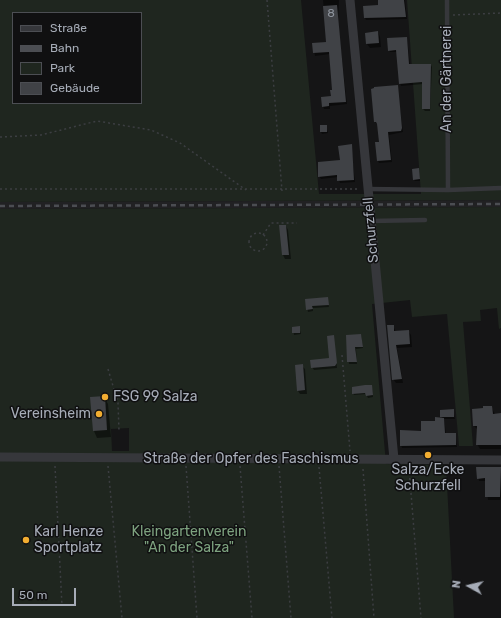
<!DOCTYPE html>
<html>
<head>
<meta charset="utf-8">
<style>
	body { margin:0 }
	#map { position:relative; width:501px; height:618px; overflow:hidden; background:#151516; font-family:Rubik,sans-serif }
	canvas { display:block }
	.legend { position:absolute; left:12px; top:12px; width:130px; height:92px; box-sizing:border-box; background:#101011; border:1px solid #4c4e53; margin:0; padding:5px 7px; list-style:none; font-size:12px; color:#a6acb7 }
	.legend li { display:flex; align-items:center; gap:8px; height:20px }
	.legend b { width:20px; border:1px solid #4c4e53 }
	.north { position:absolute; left:449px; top:566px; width:40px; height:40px; -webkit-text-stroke:3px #101011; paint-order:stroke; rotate:278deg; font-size:11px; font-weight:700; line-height:16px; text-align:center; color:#a6acb7 }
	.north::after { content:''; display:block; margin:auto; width:14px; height:18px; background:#a6acb7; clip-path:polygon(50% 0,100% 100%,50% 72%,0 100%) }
	.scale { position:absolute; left:12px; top:588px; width:64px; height:18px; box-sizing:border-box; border:2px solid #a6acb7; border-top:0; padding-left:5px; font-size:12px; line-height:14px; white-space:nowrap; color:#a6acb7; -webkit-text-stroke:3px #101011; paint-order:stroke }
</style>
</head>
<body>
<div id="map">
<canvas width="501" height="618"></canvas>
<ul class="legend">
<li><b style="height:5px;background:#36373b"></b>Straße</li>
<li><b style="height:5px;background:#4b4d52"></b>Bahn</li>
<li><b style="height:11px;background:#1f261f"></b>Park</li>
<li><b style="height:11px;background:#404246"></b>Gebäude</li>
</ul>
<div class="north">N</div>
<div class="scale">50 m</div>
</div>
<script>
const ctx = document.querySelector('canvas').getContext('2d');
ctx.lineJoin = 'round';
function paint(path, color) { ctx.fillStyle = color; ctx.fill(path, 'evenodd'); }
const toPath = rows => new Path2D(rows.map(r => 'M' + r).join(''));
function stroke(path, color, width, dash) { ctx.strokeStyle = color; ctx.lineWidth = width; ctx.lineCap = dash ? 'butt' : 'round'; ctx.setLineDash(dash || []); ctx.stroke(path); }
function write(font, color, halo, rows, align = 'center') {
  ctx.font = font + ' Rubik,sans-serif'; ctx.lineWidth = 3; ctx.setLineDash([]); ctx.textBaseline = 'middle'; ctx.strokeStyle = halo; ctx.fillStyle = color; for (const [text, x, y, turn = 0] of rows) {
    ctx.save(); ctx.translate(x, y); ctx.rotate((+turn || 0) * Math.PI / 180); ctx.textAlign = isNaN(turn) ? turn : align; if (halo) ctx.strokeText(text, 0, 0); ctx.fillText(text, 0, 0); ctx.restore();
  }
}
const built = toPath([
	[501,200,501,207,0,209,0,202]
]);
const green = toPath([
	[0,0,301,0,319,194,421,194,407,0,501,0,501,200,0,202],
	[13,13,141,13,141,103,13,103],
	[501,207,501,328,499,329,497,308,480,310,481,321,463,322,473,446,459,446,447,314,412,317,410,300,372,304,386,464,446,465,454,618,0,618,0,209],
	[129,428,129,451,112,451,111,429]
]);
const shadow = toPath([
	[323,0,339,0,338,23,347,104,330,106,330,109,324,109,323,106,332,97,333,91,330,54,315,56,313,44,327,42],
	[379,0,405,0,407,19,366,20,365,18,379,6],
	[378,32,380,37,381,47,370,48,367,44],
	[407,38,410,65,431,65,432,67,430,111,425,111,423,109,423,84,401,86,400,83,398,52,390,52,389,50],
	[397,86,403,132,389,135,392,162,379,163,378,161,380,143,377,124,375,122],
	[326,126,328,133,322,134,321,132],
	[351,145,355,182,340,183,338,177,321,179,319,176,341,161],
	[418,169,420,181,415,181,414,180],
	[286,226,288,230,291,259,285,259,283,255],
	[327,298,329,307,313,308,313,311,308,312,306,300],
	[393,326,396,332,408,331,411,335,412,347,397,348,403,383,396,383,393,379],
	[293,327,299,327,301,334,294,335],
	[361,335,363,348,356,349,357,364,349,364,347,336],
	[333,336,337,368,314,370,312,367,330,359],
	[302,366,305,369,307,394,300,394,298,391],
	[372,388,373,397,368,398,366,394,354,395,353,393],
	[104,397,108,404,111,437,97,438,94,431,91,398],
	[491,407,495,414,501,414,501,449,480,449,477,444,478,430,474,426,473,409],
	[453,410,455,419,444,419,446,434,455,434,457,447,402,448,401,445,442,419,441,411],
	[477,468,501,468,501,500,488,500,486,481,479,481]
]);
const building = toPath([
	[378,0,404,0,406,17,364,18,363,6,378,5],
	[337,5,346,102,329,103,329,106,322,107,321,97,331,96,330,90,332,90,329,52,313,53,312,43,326,42,323,6],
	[378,31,379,43,366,44,365,33],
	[407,37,409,64,431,64,430,109,422,109,422,82,399,84,396,50,388,51,387,38],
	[398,85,402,128,401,131,388,132,391,160,377,161,375,142,379,142,377,124,376,122,374,122,371,89,374,88,374,87],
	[320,125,327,125,327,132,320,132],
	[352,144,354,180,337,181,337,175,318,177,318,162,340,160,338,146],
	[419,168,420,179,413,180,412,169],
	[279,225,286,225,289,255,282,255],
	[328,297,329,305,312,306,313,309,306,310,305,299],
	[387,325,394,325,394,331,409,330,410,344,396,345,402,379,392,380],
	[300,326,300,333,292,333,292,327],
	[361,334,363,347,355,347,357,362,347,362,346,335],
	[334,335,337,363,335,366,311,368,310,360,329,358,327,336],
	[303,364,305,390,297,391,295,365],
	[365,385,372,385,373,395,366,396,365,393,352,394,352,387],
	[105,396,107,430,93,431,90,397],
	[483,406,492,406,493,414,501,413,501,445,476,445,477,426,473,426,472,409,483,408],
	[454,409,454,417,440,417,440,410],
	[435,417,444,418,445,433,456,433,456,445,400,446,400,430,421,431,421,421,435,421],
	[476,467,501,467,500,497,485,497,485,478,477,479]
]);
const path = toPath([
	[267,0,282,191],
	[453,15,501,13],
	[0,137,41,135,97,121,151,130,180,143,246,190],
	[0,189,360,189],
	'249 242a9 9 0 1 1 18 0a9 9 0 1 1-18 0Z',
	[263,235,271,223,297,223],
	[342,355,350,451],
	[108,369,118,403,119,431],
	[55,466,62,606],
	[108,466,122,618],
	[186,466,197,618],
	[240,466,252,618],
	[279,466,291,618],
	[319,467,332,618],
	[409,468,421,618],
	[363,469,374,618]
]);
const lane = toPath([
	[367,189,448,190,447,0],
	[448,190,501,188],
	[370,221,425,220]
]);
const street = toPath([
	[350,0,394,459],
	[0,457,501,460]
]);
const rail = toPath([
	[0,206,501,204]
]);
const markers = [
	[105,397,4,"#f2ad31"],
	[99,414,4,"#f2ad31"],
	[428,455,4,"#f2ad31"],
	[26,540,4,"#f2ad31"]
];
const numberNames = [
	["8",331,14]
];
const streetNames = [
	["An der Gärtnerei",447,79,-90],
	["Schurzfell",371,230,-95],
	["Straße der Opfer des Faschismus",251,459]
];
const poiNames = [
	["FSG 99 Salza",113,397],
	["Vereinsheim",91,414,"right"],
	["Salza/Ecke",428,470,"center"],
	["Schurzfell",428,486,"center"],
	["Karl Henze",34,532],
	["Sportplatz",34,548]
];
const parkNames = [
	["Kleingartenverein",189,532],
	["\"An der Salza\"",189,548]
];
paint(built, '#212123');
paint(green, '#1f261f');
paint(shadow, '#0007');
paint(building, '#404246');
stroke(path, '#3c3e42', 1.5, [2, 3]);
stroke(lane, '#36373b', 4.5);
stroke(street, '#36373b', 9);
stroke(rail, '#4b4d52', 2.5, [5, 4]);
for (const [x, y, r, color] of markers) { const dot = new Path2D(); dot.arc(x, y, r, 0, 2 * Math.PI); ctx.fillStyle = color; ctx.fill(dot); stroke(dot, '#101011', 1.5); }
write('12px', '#8c929b', null, numberNames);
write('14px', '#a6acb7', '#101011', streetNames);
write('14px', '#a6acb7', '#101011', poiNames, 'left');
write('14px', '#7da27f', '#101011', parkNames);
</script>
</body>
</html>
